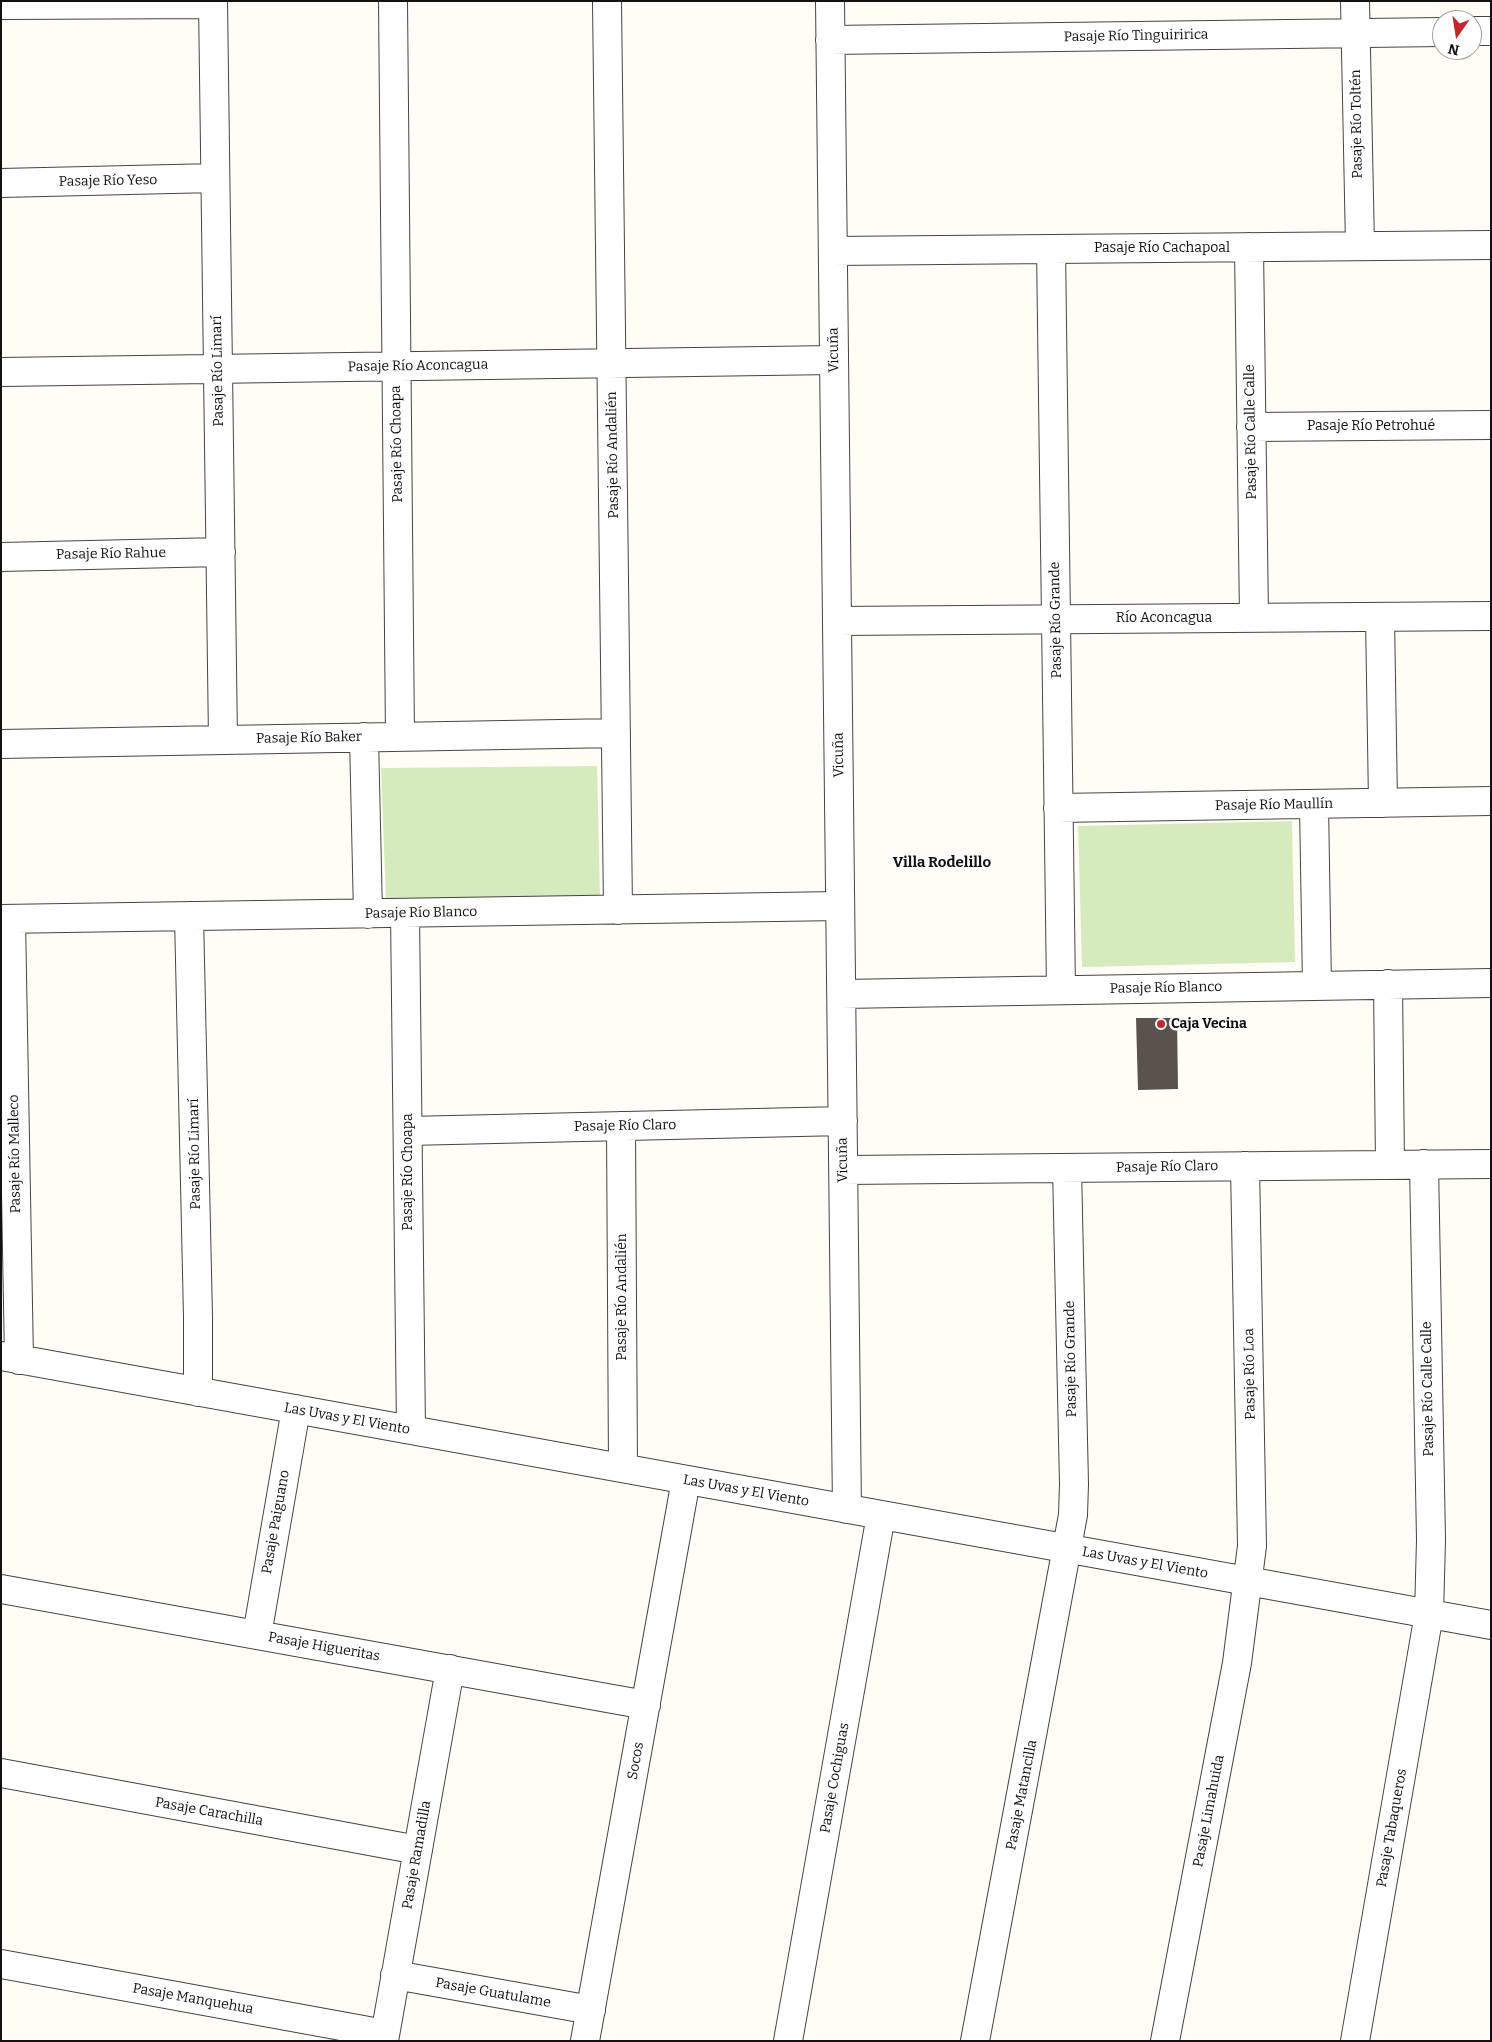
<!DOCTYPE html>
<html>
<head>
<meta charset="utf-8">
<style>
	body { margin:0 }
	#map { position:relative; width:1492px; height:2042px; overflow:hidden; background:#fffdf5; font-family:Bitter,serif }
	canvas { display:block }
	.frame { position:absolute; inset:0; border:2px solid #111; pointer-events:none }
	.north { position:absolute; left:1432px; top:10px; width:50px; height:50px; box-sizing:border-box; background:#fff; border:1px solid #a0a0a0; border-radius:50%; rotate:193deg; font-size:14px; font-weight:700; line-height:20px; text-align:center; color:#111 }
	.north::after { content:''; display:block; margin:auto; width:18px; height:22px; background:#c4262e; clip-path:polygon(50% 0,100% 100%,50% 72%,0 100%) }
</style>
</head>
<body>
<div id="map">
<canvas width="1492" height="2042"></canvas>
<div class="frame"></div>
<div class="north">N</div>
</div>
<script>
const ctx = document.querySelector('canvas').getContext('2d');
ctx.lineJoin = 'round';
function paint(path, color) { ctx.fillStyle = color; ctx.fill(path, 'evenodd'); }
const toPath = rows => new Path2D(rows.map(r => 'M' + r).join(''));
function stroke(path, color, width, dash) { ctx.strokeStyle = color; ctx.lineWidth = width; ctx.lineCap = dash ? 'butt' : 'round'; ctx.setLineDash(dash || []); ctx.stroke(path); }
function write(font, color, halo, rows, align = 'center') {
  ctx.font = font + ' Bitter,serif'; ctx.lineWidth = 5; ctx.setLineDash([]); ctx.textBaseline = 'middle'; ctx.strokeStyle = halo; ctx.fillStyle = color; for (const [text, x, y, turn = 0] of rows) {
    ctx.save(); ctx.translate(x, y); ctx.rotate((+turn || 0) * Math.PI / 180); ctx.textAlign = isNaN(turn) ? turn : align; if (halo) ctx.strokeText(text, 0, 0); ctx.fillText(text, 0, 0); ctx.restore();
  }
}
const green = toPath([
	[597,766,600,896,386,902,381,768],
	[1292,821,1295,962,1082,967,1078,826]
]);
const building = toPath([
	[1136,1018,1177,1018,1178,1089,1138,1090]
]);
const street = toPath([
	[213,1,223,740],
	[393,1,400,737],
	[607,1,618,910],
	[830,1,847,1509],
	[1355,1,1360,246],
	[1,5,213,4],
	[1472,31,1491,31],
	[830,40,1442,32],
	[1,183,215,178],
	[1249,247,1254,618],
	[1051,249,1061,990],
	[833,251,1491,245],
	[1,372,834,360],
	[1251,427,1491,425],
	[1,557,221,552],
	[1380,617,1383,803],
	[837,621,1491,616],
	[364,737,368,914],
	[1,744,616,733],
	[1314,804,1317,986],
	[1058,808,1491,801],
	[405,913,411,1430],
	[189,916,198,1317,198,1392],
	[1,919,840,906],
	[11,919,19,1360],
	[1388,984,1390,1164],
	[842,994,1491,983],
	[621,1126,623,1468],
	[408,1131,843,1121],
	[844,1170,1491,1164],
	[1,1356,1491,1625],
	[1,1589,646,1705],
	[257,1635,296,1409],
	[1,1773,418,1850],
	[1,1964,385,2034],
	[395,1975,591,2010],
	[384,2041,450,1669],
	[585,2041,686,1480],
	[788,2041,881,1515],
	[975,2041,1073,1515,1074,1484,1067,1168],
	[1165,2041,1237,1663,1252,1546,1245,1166],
	[1355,2041,1429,1614,1431,1540,1424,1164]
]);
const markers = [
	[1161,1024,5,"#c4262e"]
];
const streetNames = [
	["Pasaje Río Tinguiririca",1136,36,-1],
	["Pasaje Río Toltén",1357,124,-91],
	["Pasaje Río Yeso",108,181,-1],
	["Pasaje Río Cachapoal",1162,248],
	["Vicuña",834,350,-91],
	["Pasaje Río Aconcagua",418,366,-1],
	["Pasaje Río Limarí",218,371,-91],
	["Pasaje Río Petrohué",1371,426],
	["Pasaje Río Calle Calle",1251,432,-91],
	["Pasaje Río Choapa",397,444,-91],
	["Pasaje Río Andalién",613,455,-91],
	["Pasaje Río Rahue",111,554,-1],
	["Río Aconcagua",1164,618],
	["Pasaje Río Grande",1056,620,-91],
	["Pasaje Río Baker",309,738,-1],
	["Vicuña",839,755,-91],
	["Pasaje Río Maullín",1274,805,-1],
	["Pasaje Río Blanco",421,913,-1],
	["Pasaje Río Blanco",1166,988,-1],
	["Pasaje Río Claro",625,1126,-1],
	["Pasaje Río Malleco",15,1154,-91],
	["Pasaje Río Limarí",195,1154,-91],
	["Vicuña",843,1160,-91],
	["Pasaje Río Claro",1167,1167,-1],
	["Pasaje Río Choapa",408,1172,-90],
	["Pasaje Río Andalién",622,1297,-90],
	["Pasaje Río Grande",1071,1359,-91],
	["Pasaje Río Loa",1250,1374,-91],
	["Pasaje Río Calle Calle",1428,1389,-91],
	["Las Uvas y El Viento",347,1419,10],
	["Las Uvas y El Viento",746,1491,10],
	["Pasaje Paiguano",276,1522,-80],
	["Las Uvas y El Viento",1145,1563,10],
	["Pasaje Higueritas",324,1647,10],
	["Socos",636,1761,-80],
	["Pasaje Cochiguas",835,1778,-80],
	["Pasaje Matancilla",1022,1795,-79],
	["Pasaje Limahuida",1209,1811,-79],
	["Pasaje Carachilla",209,1812,10],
	["Pasaje Tabaqueros",1392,1828,-80],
	["Pasaje Ramadilla",417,1855,-80],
	["Pasaje Guatulame",493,1993,10],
	["Pasaje Manquehua",193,1999,10]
];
const poiNames = [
	["Caja Vecina",1171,1024]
];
const neighbourhoodNames = [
	["Villa Rodelillo",942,863]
];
paint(green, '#d5ebbd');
paint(building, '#5a524d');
stroke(street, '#444', 30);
stroke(street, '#fff', 28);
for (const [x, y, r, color] of markers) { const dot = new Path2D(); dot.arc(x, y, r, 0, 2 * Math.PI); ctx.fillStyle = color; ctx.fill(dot); stroke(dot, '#fff', 2); }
write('14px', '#111', '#fff', streetNames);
write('bold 14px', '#111', '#fff', poiNames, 'left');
write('bold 15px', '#111', '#fff', neighbourhoodNames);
</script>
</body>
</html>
